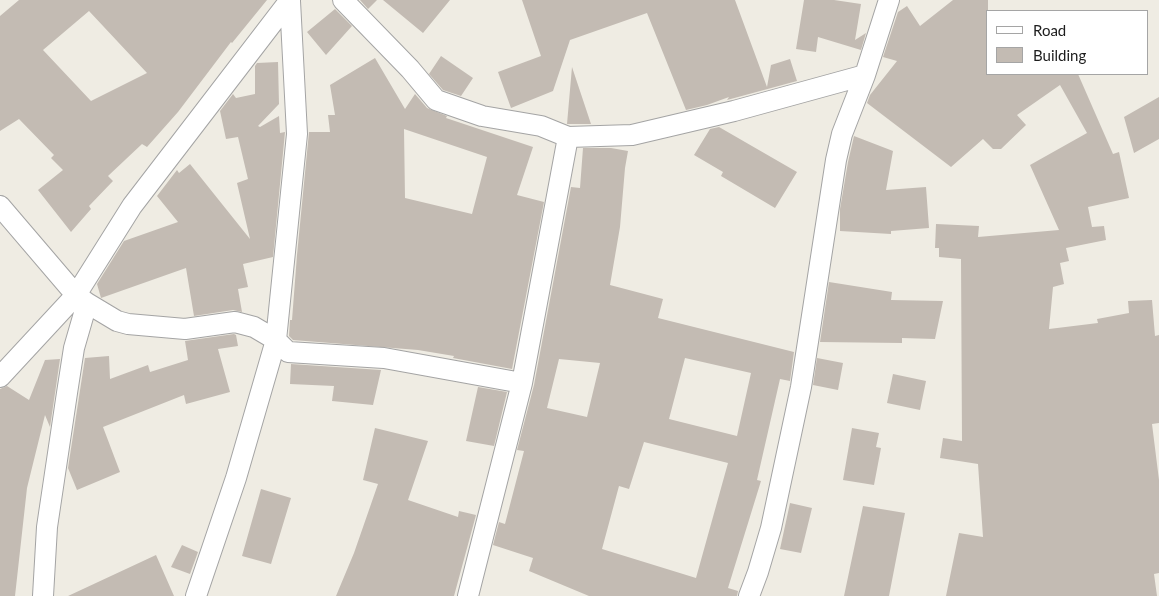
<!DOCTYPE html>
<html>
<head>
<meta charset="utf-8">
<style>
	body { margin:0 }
	#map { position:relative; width:1159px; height:596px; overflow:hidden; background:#efece3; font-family:Lato,sans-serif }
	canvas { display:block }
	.legend { position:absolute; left:986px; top:10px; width:162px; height:65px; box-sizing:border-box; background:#fff; border:1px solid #a5a5a5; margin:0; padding:6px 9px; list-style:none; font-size:15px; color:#1d1d1d }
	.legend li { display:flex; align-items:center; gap:10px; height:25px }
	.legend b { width:25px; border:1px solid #a5a5a5 }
</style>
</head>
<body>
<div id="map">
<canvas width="1159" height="596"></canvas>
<ul class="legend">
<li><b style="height:6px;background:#fff"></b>Road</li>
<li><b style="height:14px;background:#c3bbb3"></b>Building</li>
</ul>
</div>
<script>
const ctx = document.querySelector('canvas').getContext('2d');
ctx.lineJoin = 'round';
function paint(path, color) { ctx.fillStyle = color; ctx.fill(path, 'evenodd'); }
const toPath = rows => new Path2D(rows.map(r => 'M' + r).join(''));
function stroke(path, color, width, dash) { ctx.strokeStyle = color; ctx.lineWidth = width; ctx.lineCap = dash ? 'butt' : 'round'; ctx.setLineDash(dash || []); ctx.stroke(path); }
const building = toPath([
	[19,0,267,0,232,43,231,42,178,112,147,147,142,144,108,176,113,181,89,206,91,209,71,232,38,190,63,170,51,158,54,155,19,119,0,131,0,16],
	[89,11,147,73,91,101,43,50],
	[360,0,377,0,368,9],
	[383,0,450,0,423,33],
	[522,0,735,0,767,87,771,65,790,59,797,81,727,100,729,97,707,105,686,110,647,13,570,40,553,91,511,108,498,72,541,56],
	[804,0,834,0,861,4,855,40,866,33,861,50,818,37,816,52,796,49],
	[953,0,988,0,988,74,1078,74,1113,154,1119,152,1129,198,1088,207,1092,227,1104,226,1106,240,1066,248,1069,261,1060,263,1064,284,1053,287,1049,329,1098,323,1097,319,1129,313,1128,301,1152,300,1155,336,1159,335,1159,423,1152,424,1159,480,1159,573,1154,574,1157,596,946,596,959,533,983,537,978,464,940,458,943,438,962,441,961,259,939,257,939,248,935,248,936,224,979,226,978,237,1059,230,1030,165,1087,133,1060,85,1017,115,1026,125,1001,149,993,149,983,139,951,167,867,103,870,95,897,61,883,57,898,12,907,6,920,26],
	[335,9,352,26,326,55,307,32],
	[441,56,473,78,461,96,443,90,429,74],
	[375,58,405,109,415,94,427,108,447,116,446,118,533,147,517,195,544,202,512,369,453,358,454,356,418,350,293,340,289,336,290,320,292,320,297,255,309,132,330,132,328,115,335,115,330,85],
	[404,129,487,157,472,214,405,198],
	[278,62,279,104,258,126,260,127,279,116,280,133,285,132,273,257,243,264,248,287,238,289,242,312,233,310,194,316,186,268,101,298,97,284,124,241,178,222,157,196,177,170,179,173,190,164,250,239,237,183,248,179,238,137,226,139,220,111,233,94,236,98,255,94,255,66,257,63],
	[572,67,591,124,567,124],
	[1159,97,1159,139,1134,153,1124,117],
	[719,127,797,172,775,208,721,176,723,172,694,155,710,129],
	[854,136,893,151,886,190,926,187,929,228,891,231,891,234,840,231,840,209,848,162],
	[583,148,611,148,628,151,625,168,620,227,610,285,663,299,658,318,794,352,790,381,780,379,757,480,761,481,728,588,738,591,737,596,589,596,529,571,533,558,493,545,499,522,505,524,524,451,517,450,534,385,571,187,580,188],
	[685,358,751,373,737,436,669,419],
	[559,359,600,363,587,417,547,408],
	[644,442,728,463,696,578,602,549,619,486,629,489],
	[829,282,892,292,891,300,943,301,935,339,902,338,902,343,820,342],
	[234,334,236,335,238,346,218,349,230,392,186,404,184,395,103,427,120,472,77,490,68,468,85,358,109,356,110,379,148,365,150,372,188,360,185,341],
	[817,358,843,363,838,390,813,385],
	[60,359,50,427,45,415,27,488,15,596,0,596,0,389,7,386,29,400,45,360],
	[291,364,381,370,373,405,332,401,334,386,290,384],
	[893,374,926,381,920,410,887,403],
	[478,387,507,392,494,446,466,441],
	[375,428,428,441,408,500,458,517,459,511,476,515,454,596,336,596,354,553,378,484,363,480],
	[852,428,879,433,876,447,881,448,874,485,843,480],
	[261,489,291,498,271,564,242,556],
	[790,503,812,508,801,553,780,549],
	[863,506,905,513,889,596,844,596],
	[182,545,198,552,190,574,171,567],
	[156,555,174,596,68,596]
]);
const street = toPath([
	[343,0,410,69,436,100,482,116,541,126,568,137,632,135,734,111,865,75],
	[0,206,76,295,87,303,117,321,128,324,185,329,235,322,254,327,276,340,288,352,384,358,522,383],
	[0,377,76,295,132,206,290,0],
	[43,596,47,527,67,393,74,348,87,303],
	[196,596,236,478,276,340,297,134,290,1],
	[468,596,522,383,568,137],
	[749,596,758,572,771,528,801,387,836,160,842,134,865,75,889,0]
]);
paint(building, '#c3bbb3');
stroke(street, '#a4a4a4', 22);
stroke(street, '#fff', 20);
</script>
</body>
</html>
